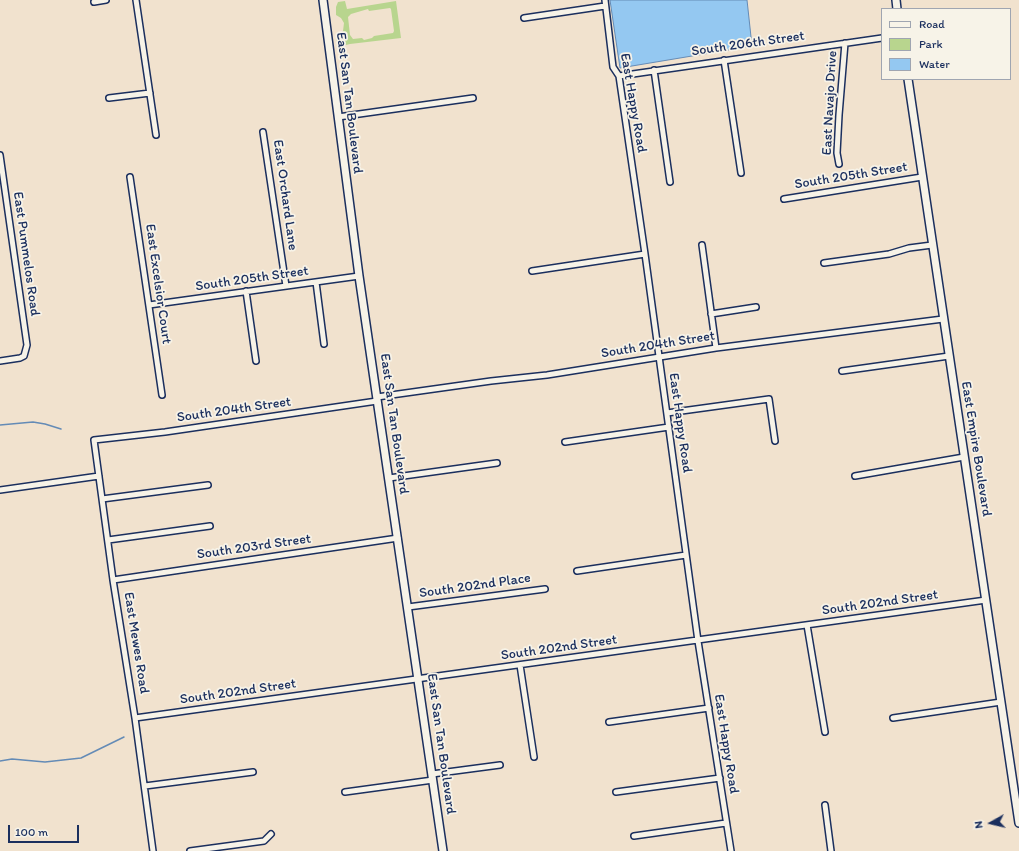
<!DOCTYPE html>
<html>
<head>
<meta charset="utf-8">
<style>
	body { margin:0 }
	#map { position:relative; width:1019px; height:851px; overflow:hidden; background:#f1e2ce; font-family:Itim,sans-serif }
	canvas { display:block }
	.legend { position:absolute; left:881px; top:8px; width:130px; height:72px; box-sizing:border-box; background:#f7f3e8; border:1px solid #9fa5b1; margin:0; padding:5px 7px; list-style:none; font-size:12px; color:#1b2f5e }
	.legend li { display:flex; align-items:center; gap:8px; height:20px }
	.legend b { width:20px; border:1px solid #9fa5b1 }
	.north { position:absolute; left:971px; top:803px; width:40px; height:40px; -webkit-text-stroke:3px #f7f3e8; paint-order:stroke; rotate:262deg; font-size:11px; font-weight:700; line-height:16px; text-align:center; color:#1b2f5e }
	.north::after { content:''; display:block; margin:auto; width:14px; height:18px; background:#1b2f5e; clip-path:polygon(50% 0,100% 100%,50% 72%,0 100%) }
	.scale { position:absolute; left:8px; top:825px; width:71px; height:18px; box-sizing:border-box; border:2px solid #1b2f5e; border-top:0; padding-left:5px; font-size:12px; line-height:14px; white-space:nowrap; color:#1b2f5e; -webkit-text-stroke:3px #f7f3e8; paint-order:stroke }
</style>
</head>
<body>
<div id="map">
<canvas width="1019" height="851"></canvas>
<ul class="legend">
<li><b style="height:5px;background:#f7f3e8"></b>Road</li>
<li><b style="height:11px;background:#b8d58e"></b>Park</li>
<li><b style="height:11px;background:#94c8f1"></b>Water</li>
</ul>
<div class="north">N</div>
<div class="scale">100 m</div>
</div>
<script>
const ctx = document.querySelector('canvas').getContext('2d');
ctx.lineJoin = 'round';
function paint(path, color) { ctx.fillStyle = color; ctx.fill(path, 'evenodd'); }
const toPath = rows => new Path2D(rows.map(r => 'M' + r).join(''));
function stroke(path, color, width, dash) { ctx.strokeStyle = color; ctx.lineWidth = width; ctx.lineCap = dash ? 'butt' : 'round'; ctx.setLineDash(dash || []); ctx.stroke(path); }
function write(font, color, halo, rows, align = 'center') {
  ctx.font = font + ' Itim,sans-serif'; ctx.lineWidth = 3.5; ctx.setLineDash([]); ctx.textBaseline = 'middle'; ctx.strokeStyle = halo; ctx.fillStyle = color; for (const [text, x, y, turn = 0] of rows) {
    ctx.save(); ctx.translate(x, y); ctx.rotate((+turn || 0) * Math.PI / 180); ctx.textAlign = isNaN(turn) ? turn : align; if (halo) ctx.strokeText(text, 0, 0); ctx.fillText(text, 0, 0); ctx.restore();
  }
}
const green = toPath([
	[345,1,347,9,396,1,401,38,350,44,342,46,338,44,336,39,337,36,343,31,344,23,341,18,336,15,336,7,338,2],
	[390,8,391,9,394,31,393,33,374,36,372,38,364,40,362,38,353,39,350,35,348,17,351,14,368,9,369,11]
]);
const water = toPath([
	[610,0,747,0,752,46,620,68,610,0]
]);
const stream = toPath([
	[0,425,33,422,45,424,61,429],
	[0,761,12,759,45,762,81,758,124,737]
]);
const minor = toPath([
	[136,0,156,135],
	[605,0,613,67,619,76,645,254,698,641,731,851],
	[94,2,106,0],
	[524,18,605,6],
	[724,60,741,173],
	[654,70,670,182],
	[619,76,882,38],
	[109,98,150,93],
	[338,117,473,98],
	[263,132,286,286],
	[0,155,27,345,24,356,20,358,0,361],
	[839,164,837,153,839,115,845,43],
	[130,177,162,395],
	[784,199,922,177],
	[702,245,716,348],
	[824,263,889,254,909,248,932,245],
	[532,271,645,254],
	[316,282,324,344],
	[246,291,256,361],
	[149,305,359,276],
	[711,314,756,307],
	[842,371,949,356],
	[377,397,491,381,547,375,716,348,943,319],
	[667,413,769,399,775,441],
	[565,442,669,427],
	[855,476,964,457],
	[389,478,497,463],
	[0,490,99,476],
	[102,499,208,485],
	[108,540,210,526],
	[577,571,686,555],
	[113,580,398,538],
	[408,607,545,589],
	[807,625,825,732],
	[520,665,534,757],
	[135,718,986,600],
	[893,718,1001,702],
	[609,722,709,708],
	[432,774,500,765],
	[145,786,253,772],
	[345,792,433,780],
	[616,792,720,778],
	[825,805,831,851],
	[634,836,726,823],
	[153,851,135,718,113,580,94,440,165,432,377,401],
	[190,851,264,841,271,834]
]);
const tertiary = toPath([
	[323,0,359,276,443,851]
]);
const secondary = toPath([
	[896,0,897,9],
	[908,79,1019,823]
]);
const streetNames = [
	["South 206th Street",748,44,-8],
	["East San Tan Boulevard",349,103,83],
	["East Happy Road",633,103,80],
	["East Navajo Drive",830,103,-87],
	["South 205th Street",851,176,-9],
	["East Orchard Lane",285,195,82],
	["East Pummelos Road",26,254,82],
	["South 205th Street",252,279,-8],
	["East Excelsior Court",158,284,82],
	["South 204th Street",658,345,-9],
	["South 204th Street",234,410,-8],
	["East Happy Road",680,423,82],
	["East San Tan Boulevard",394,424,82],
	["East Empire Boulevard",976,449,81],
	["South 203rd Street",254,547,-8],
	["South 202nd Place",475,586,-8],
	["South 202nd Street",880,603,-8],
	["East Mewes Road",136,643,81],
	["South 202nd Street",559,648,-8],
	["South 202nd Street",238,692,-8],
	["East San Tan Boulevard",441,744,82],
	["East Happy Road",726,744,81]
];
paint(green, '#b8d58e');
paint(water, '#94c8f1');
stroke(water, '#648bb6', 1);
stroke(stream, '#648bb6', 1.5);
stroke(minor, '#1b2f5e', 8);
stroke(tertiary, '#1b2f5e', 10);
stroke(secondary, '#1b2f5e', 10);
stroke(minor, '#f7f3e8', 5);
stroke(tertiary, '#f7f3e8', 7);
stroke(secondary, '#f7f3e8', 7);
write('14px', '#1b2f5e', '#f7f3e8', streetNames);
</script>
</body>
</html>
